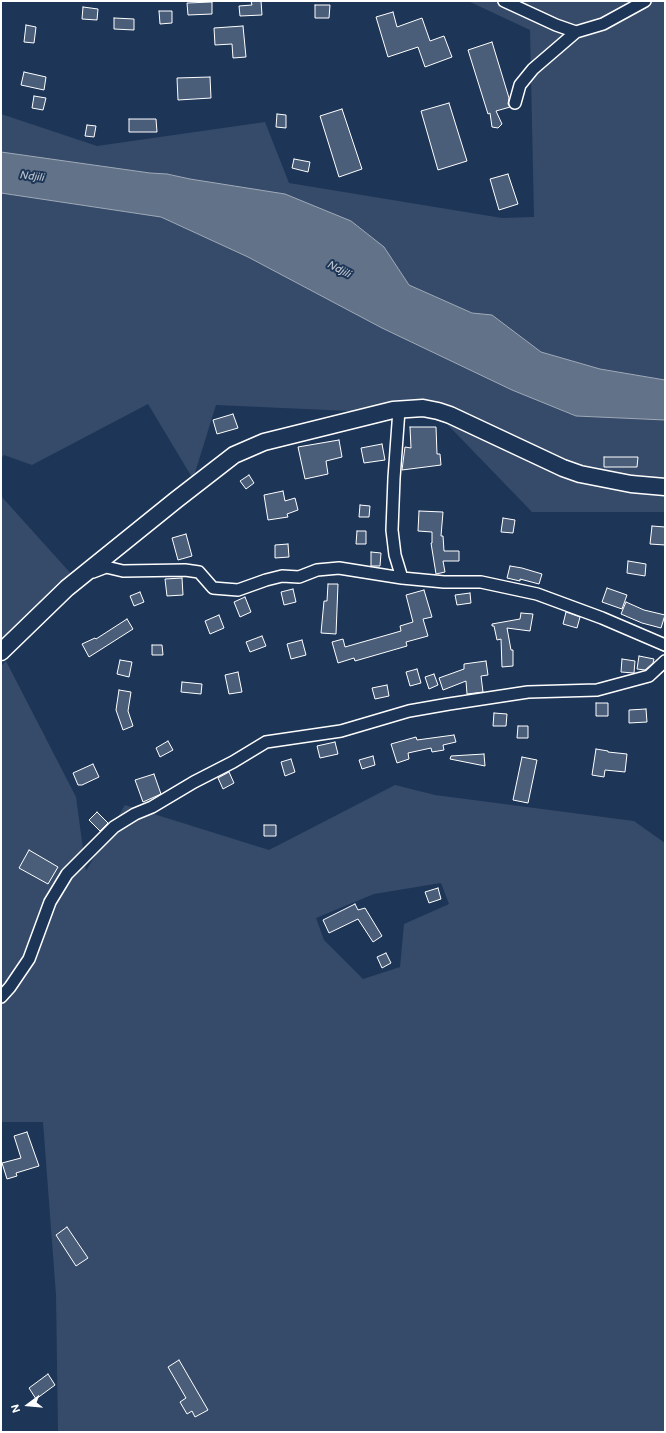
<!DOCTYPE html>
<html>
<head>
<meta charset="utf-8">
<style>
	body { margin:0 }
	#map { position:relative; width:666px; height:1433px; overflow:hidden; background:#1d3557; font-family:"Balsamiq Sans",sans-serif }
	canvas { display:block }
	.frame { position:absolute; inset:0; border:2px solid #fff; pointer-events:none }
	.north { position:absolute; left:8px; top:1385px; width:40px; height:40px; -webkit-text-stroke:3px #1d3557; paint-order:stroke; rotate:254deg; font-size:11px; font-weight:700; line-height:16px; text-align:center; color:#fff }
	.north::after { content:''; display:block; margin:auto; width:14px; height:18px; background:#fff; clip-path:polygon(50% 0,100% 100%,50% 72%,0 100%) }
</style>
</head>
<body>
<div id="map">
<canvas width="666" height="1433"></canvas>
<div class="frame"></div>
<div class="north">N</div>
</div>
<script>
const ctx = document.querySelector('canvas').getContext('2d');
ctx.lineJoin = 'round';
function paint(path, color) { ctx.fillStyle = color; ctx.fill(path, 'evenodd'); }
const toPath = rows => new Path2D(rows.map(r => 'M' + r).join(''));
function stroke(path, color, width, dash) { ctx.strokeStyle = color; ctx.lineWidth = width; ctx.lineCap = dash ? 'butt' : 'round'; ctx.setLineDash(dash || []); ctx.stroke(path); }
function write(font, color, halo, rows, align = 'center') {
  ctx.font = font + ' "Balsamiq Sans",sans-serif'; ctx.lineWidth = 4; ctx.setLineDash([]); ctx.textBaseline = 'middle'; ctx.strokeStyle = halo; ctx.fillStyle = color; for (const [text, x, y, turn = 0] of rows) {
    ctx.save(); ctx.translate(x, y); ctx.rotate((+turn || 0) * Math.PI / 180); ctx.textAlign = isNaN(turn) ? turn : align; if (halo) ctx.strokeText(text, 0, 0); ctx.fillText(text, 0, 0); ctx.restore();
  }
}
const green = toPath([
	[468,1,665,1,665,380,600,369,541,352,492,316,472,313,409,285,384,247,190,179,167,174,150,173,52,160,1,152,1,114,97,146,265,122,289,183,502,218,534,217,530,30],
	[1,193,161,217,248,257,382,328,512,390,575,416,665,420,665,512,532,512,445,422,394,413,216,405,193,479,148,404,32,465,4,455,1,458],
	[1,496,74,577,1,646],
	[6,661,76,797,86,871,125,805,269,850,395,785,435,795,634,821,665,843,665,1432,58,1432,56,1295,43,1122,1,1122,1,666],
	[441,883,449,904,404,924,400,967,363,979,324,940,316,918,374,894]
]);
const water = toPath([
	[1,152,150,173,167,174,190,179,285,194,351,221,384,247,409,285,472,313,492,315,541,352,600,369,665,380,665,420,576,416,512,390,382,328,248,257,161,217,1,193,1,152]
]);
const building = toPath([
	[251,1,261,1,262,15,240,16,239,6,252,5,251,1],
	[212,2,212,14,188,15,187,3,212,2],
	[315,5,330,5,329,18,315,18,315,5],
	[83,7,98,9,97,20,82,19,83,7],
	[159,11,172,11,172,23,160,24,159,11],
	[393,12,397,27,422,18,430,41,444,36,452,57,425,67,418,47,388,57,376,17,393,12],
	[114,18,134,19,134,30,114,29,114,18],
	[26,25,36,27,34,43,24,42,26,25],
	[243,26,246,57,233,58,232,44,215,45,214,28,243,26],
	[492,42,509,98,508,104,510,107,496,111,502,124,498,128,492,127,490,113,488,114,468,50,492,42],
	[24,72,46,77,44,90,21,85,24,72],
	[210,77,211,98,178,100,177,78,210,77],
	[34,96,46,98,43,110,32,108,34,96],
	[449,103,467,161,438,170,421,111,449,103],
	[342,109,362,169,339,177,320,116,342,109],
	[277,114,286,115,286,128,276,127,277,114],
	[129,119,156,119,157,132,129,132,129,119],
	[87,125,96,126,94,137,85,136,87,125],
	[294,159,310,162,308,172,292,168,294,159],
	[508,174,518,204,499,210,490,179,508,174],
	[233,414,238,428,217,434,213,420,233,414],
	[410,427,436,427,437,454,440,454,441,465,402,470,405,447,411,448,410,427],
	[339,440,342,457,326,461,328,474,305,479,298,447,339,440],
	[382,444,385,460,364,463,361,448,382,444],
	[604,457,638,457,637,467,604,467,604,457],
	[249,475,254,483,246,489,240,481,249,475],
	[283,491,285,501,295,498,298,510,287,514,288,517,268,520,264,495,283,491],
	[360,505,370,506,369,517,359,517,360,505],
	[419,511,443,512,441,536,443,536,444,551,459,551,459,561,443,561,445,572,436,574,431,543,432,543,432,532,418,531,419,511],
	[503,518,515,520,513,533,501,532,503,518],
	[652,526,665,527,665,545,650,544,652,526],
	[357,531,366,531,366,544,356,544,357,531],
	[186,534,192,556,178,560,172,538,186,534],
	[288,544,289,557,275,558,275,545,288,544],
	[371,552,381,553,380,566,371,566,371,552],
	[628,561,646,564,645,576,627,573,628,561],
	[510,566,522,568,542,574,539,584,520,579,520,581,507,578,510,566],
	[182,578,183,595,167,596,165,579,182,578],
	[328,584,338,584,336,634,321,633,324,601,327,601,328,584],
	[607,588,627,595,622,609,602,602,607,588],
	[293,589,296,602,284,605,281,592,293,589],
	[424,590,432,617,423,619,428,636,406,642,407,646,355,661,354,658,338,663,332,642,343,639,345,647,401,631,400,626,413,622,406,595,424,590],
	[140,592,144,602,134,606,130,596,140,592],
	[470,593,471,603,457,605,455,595,470,593],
	[245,597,251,612,240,617,234,602,245,597],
	[626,602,644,610,665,615,661,628,642,623,621,614,626,602],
	[566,612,580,617,577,628,563,624,566,612],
	[521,613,533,614,530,631,507,628,511,650,513,650,513,666,502,667,501,639,497,640,494,626,492,626,492,624,520,619,521,613],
	[219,615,224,628,210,634,205,621,219,615],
	[127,619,133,629,89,657,82,644,95,638,96,639,127,619],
	[262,636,266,646,250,652,246,642,262,636],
	[302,640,306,655,291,659,287,644,302,640],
	[152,645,162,645,163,655,152,655,152,645],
	[639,656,654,659,653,663,645,670,637,669,639,656],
	[622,659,635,661,634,673,621,672,622,659],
	[120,660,132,662,129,677,117,674,120,660],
	[486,661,488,675,481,676,483,692,467,694,466,681,443,690,439,678,464,669,464,664,486,661],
	[417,669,421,683,410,686,406,672,417,669],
	[238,672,242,692,229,694,225,675,238,672],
	[434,674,438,685,429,689,425,677,434,674],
	[182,682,202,684,201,694,181,692,182,682],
	[387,685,389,696,375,699,372,688,387,685],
	[119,690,131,692,128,711,133,726,123,730,116,710,119,690],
	[596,703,608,703,608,716,596,716,596,703],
	[646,709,647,722,629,723,629,710,646,709],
	[494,713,507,714,506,726,493,726,494,713],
	[518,726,528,726,528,738,517,738,518,726],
	[454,735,456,742,443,745,444,750,432,752,431,748,408,753,409,759,397,763,391,744,416,737,417,740,454,735],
	[168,741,173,750,160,757,156,748,168,741],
	[335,742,338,754,320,758,317,746,335,742],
	[596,749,608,751,608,752,627,754,625,772,605,770,604,777,592,775,596,749],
	[484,754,485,766,450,759,451,756,484,754],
	[373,756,375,765,362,769,359,760,373,756],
	[522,757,537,760,528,803,513,800,522,757],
	[291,759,295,772,285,776,281,762,291,759],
	[93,764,99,777,82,785,78,785,73,773,93,764],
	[229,772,234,783,223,789,218,778,229,772],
	[154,774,161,794,143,802,135,780,154,774],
	[97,812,108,823,100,831,89,820,97,812],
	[264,825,276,825,276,836,264,836,264,825],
	[29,850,58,867,48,884,19,868,29,850],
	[438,888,441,899,429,903,425,892,438,888],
	[355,904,358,910,365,908,382,936,373,942,358,919,329,933,323,920,355,904],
	[386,953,391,963,382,968,377,957,386,953],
	[27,1132,39,1166,16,1173,17,1176,7,1179,2,1163,21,1158,14,1136,27,1132],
	[67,1227,88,1258,76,1266,56,1235,67,1227],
	[179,1360,208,1410,195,1417,192,1411,187,1414,180,1402,186,1398,168,1367,179,1360],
	[48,1374,55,1385,36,1399,29,1388,48,1374]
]);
const street = toPath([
	[504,1,556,25,576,32],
	[515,103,520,85,533,69,576,32,603,24,645,1],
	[399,410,394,478,392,530,395,555,402,578],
	[93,572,106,567,123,571,185,570,199,572,213,588,238,590,266,580,282,576,299,577,317,570,339,568,402,578,444,582,481,582,537,594,602,618,665,645],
	[1,997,10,987,29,959,50,902,67,874,114,827,135,814,152,807,194,782,233,762,266,742,341,731,409,711,449,704,528,692,597,690,649,676,665,661]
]);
const secondary = toPath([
	[1,652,67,588,176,500,234,455,264,442,393,410,423,408,438,411,450,415,563,468,580,474,631,484,665,487]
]);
const waterNames = [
	["Ndjili",32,177,7],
	["Ndjili",339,270,28]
];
paint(green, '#364b69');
paint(water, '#617289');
stroke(water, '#a0aab8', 1);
paint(building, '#4a5d79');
stroke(building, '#fff', 1);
stroke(street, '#fff', 14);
stroke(secondary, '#fff', 19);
stroke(street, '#1d3557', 11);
stroke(secondary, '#1d3557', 16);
write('italic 11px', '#b8c0ca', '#1d3557', waterNames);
</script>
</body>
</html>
